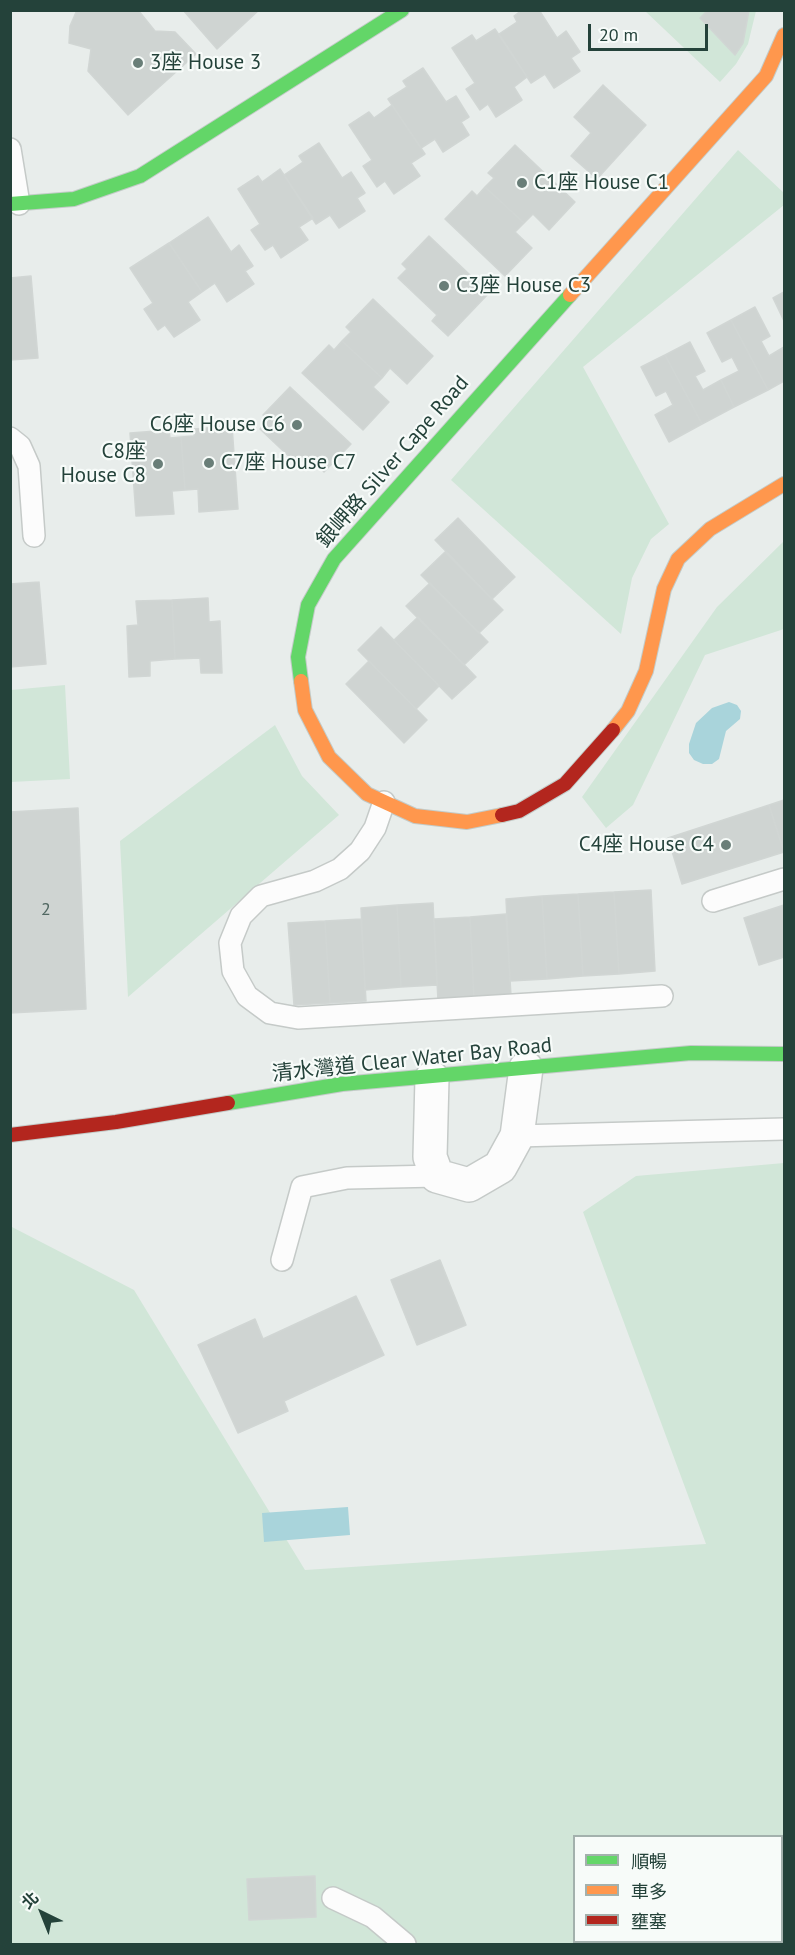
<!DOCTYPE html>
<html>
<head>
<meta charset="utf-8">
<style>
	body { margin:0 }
	#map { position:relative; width:795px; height:1955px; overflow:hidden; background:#e8edeb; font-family:"PT Sans","Noto Sans TC",sans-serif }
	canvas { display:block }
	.frame { position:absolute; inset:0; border:12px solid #24423a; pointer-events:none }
	.legend { position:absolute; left:573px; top:1835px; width:210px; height:108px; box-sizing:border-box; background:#f7fbf9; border:2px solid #a3b1ad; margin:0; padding:8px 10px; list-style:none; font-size:18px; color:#24423a }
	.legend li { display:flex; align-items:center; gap:12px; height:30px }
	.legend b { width:30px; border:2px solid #a3b1ad }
	.north { position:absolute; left:12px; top:1883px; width:60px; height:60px; -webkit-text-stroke:4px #f7fbf9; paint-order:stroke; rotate:317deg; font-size:16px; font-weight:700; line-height:24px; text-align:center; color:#24423a }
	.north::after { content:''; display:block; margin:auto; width:21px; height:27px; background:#24423a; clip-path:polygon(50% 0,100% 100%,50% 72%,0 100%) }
	.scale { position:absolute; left:588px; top:24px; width:120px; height:27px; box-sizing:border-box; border:3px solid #24423a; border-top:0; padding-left:8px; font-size:18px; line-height:21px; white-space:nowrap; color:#24423a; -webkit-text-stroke:4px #f7fbf9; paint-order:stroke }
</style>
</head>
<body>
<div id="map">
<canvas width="795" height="1955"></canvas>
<div class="frame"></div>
<ul class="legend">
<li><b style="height:8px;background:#63d668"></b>順暢</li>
<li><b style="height:8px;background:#ff974d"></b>車多</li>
<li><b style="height:8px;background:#b3261e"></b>壅塞</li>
</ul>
<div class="north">北</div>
<div class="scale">20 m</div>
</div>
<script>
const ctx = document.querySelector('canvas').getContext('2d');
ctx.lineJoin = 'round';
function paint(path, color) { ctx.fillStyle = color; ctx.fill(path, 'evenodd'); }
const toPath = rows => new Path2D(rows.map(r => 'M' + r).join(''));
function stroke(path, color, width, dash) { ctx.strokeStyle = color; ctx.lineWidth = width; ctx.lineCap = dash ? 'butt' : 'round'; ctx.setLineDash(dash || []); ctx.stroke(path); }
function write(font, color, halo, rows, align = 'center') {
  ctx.font = font + ' "PT Sans","Noto Sans TC",sans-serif'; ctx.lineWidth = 4.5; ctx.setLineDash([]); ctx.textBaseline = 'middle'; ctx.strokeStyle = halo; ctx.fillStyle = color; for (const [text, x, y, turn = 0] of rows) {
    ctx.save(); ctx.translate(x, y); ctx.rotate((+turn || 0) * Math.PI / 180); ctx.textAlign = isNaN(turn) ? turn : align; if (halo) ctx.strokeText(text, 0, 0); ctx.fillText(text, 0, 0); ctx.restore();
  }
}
const green = toPath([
	[645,11,756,11,748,44,736,64,720,82],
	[738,150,784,193,784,205,583,367,669,524,651,539,632,578,621,634,451,480],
	[784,541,784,629,705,655,633,805,606,828,582,797,717,607],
	[65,685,70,779,11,782,11,690],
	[275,725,302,776,339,815,128,997,120,841],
	[784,1163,784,1944,11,1944,10,1226,134,1290,305,1570,706,1544,583,1212,636,1176],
	[574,1836,782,1836,782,1942,574,1942]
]);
const water = toPath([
	[729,702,737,705,741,711,740,719,726,731,719,759,712,764,703,764,694,760,689,753,689,744,696,723,712,708],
	[348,1507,350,1535,264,1542,262,1513]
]);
const building = toPath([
	[77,10,138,10,155,31,175,32,196,54,128,115,88,71,91,49,69,43,70,26,77,10],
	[183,10,259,10,217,49,183,10],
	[522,10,539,10,557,38,566,31,580,52,571,58,580,71,554,88,545,74,531,83,499,34,517,22,514,16,522,10],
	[708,10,749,10,743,43,735,55,700,18,708,10],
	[495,29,527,77,514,87,522,100,496,117,488,104,480,110,466,89,475,83,452,48,472,35,476,41,495,29],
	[423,68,446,102,456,96,469,117,461,122,469,135,443,152,435,139,421,148,388,99,407,87,403,81,423,68],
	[603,85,646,125,597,179,571,156,591,133,574,117,603,85],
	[392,105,425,154,411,163,420,176,394,194,385,181,377,187,363,166,372,160,349,125,369,112,374,118,392,105],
	[319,143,342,178,351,172,365,193,357,198,365,211,339,228,330,215,316,224,284,175,303,162,299,156,319,143],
	[515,145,575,202,549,230,533,214,524,223,485,187,494,178,488,173,515,145],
	[280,169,313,218,299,227,308,240,281,258,273,245,265,250,251,230,260,224,238,189,258,176,262,182,280,169],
	[485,187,524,223,515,232,532,248,505,276,445,219,472,191,477,196,485,187],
	[208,217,231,252,239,245,253,266,245,271,254,284,227,302,215,283,202,292,169,243,208,217],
	[429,236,489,293,448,336,432,321,437,315,398,278,407,269,402,264,429,236],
	[169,243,202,292,188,302,200,320,174,337,165,325,158,330,144,309,153,303,130,268,169,243],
	[31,276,38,358,10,360,10,278,31,276],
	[784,292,784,321,773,298,784,292],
	[373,299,433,356,407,384,390,368,382,378,342,341,351,332,346,327,373,299],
	[755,307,770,336,761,341,769,356,784,347,784,381,768,390,731,320,755,307],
	[731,320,768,390,734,407,721,380,739,371,732,357,722,362,707,333,731,320],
	[342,341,382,378,373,387,389,402,363,430,302,373,329,345,334,350,342,341],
	[690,342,705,371,695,376,703,390,721,380,734,407,702,424,665,355,690,342],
	[665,355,702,424,669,442,655,415,673,405,666,391,656,396,641,367,665,355],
	[290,387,351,444,324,472,307,456,298,465,260,429,269,420,263,415,290,387],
	[232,426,238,509,199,512,198,489,185,490,181,437,194,436,194,429,232,426],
	[169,430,170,438,181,437,185,490,172,491,174,514,136,516,130,433,169,430],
	[458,518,515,577,492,599,435,540,458,518],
	[445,552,503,610,479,633,421,575,445,552],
	[39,582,46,664,10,667,10,584,39,582],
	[430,583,488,642,464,665,406,606,430,583],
	[208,598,209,622,220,621,222,673,201,673,200,658,175,659,172,600,208,598],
	[172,600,175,659,150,661,150,676,129,677,127,626,138,625,136,601,172,600],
	[418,617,476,677,452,699,394,640,418,617],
	[381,627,439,686,416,709,358,650,381,627],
	[369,661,427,720,404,743,346,684,369,661],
	[784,800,784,852,769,805,784,800],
	[769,805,784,852,682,884,668,838,769,805],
	[78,808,86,1009,10,1013,10,812,78,808],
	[651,890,655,971,619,974,614,892,651,890],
	[614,892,619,974,583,976,578,894,614,892],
	[578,894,583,976,547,979,542,896,578,894],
	[542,896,547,979,510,981,506,899,542,896],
	[433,903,437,985,401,987,397,905,433,903],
	[397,905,401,987,365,990,361,908,397,905],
	[784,905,784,957,759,965,744,918,784,905],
	[506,914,511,996,474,999,470,917,506,914],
	[470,917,474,999,438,1001,434,919,470,917],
	[361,919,366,1001,330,1003,325,921,361,919],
	[325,921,330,1003,294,1005,288,923,325,921],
	[440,1260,466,1325,417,1345,391,1280,440,1260],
	[356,1296,384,1355,284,1401,288,1411,238,1433,198,1345,255,1319,263,1339,356,1296],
	[315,1876,316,1917,249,1920,247,1879,315,1876]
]);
const lane = toPath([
	[10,149,19,204],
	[10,438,20,446,29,466,34,536],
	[384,802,375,828,360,851,340,869,315,881,261,896,241,916,230,943,233,971,247,996,270,1013,298,1018,662,996],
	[713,901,784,879],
	[517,1136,784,1129],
	[282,1260,302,1187,347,1178,437,1176],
	[333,1898,373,1917,405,1944]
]);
const street = toPath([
	[432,1078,430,1157,437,1176,469,1185,500,1167,517,1136,526,1068]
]);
const fast = toPath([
	[10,204,74,199,140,176,402,10],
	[301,681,298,657,308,605,334,559,570,295],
	[228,1103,342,1084,691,1053,784,1054]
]);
const slow = toPath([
	[570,295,766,76,784,35],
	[301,681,305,710,329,757,367,794,415,816,467,822,502,815],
	[613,730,628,711,646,671,664,589,678,559,710,529,784,484]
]);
const jam = toPath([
	[502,815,519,811,565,784,613,730],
	[10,1135,116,1122,228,1103]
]);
const markers = [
	[138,63,6,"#697e78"],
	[522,183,6,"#697e78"],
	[444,286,6,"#697e78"],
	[297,425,6,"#697e78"],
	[209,463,6,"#697e78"],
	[158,464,6,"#697e78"],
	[726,845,6,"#697e78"]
];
const numberNames = [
	["2",46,910]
];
const poiNames = [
	["3座 House 3",150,63],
	["C1座 House C1",534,183],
	["C3座 House C3",456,286],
	["C6座 House C6",285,425,"right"],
	["C8座",146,452,"right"],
	["House C8",146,476,"right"],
	["C7座 House C7",221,463],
	["C4座 House C4",714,845,"right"]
];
const streetNames = [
	["銀岬路 Silver Cape Road",393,462,-49],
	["清水灣道 Clear Water Bay Road",412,1060,-6]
];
paint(green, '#d1e6d8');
paint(water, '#a9d4db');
paint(building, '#cfd4d2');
stroke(building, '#d1d6d4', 1.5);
stroke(lane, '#c5cac8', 24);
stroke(street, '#c5cac8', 36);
stroke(fast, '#c3cbc8', 16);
stroke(slow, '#c3cbc8', 16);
stroke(jam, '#c3cbc8', 16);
stroke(lane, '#fcfcfc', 21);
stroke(street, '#fcfcfc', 33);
stroke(fast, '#63d668', 14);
stroke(slow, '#ff974d', 14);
stroke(jam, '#b3261e', 14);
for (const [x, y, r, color] of markers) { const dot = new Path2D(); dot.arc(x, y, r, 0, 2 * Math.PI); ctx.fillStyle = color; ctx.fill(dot); stroke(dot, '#f7fbf9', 2); }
write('18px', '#506761', null, numberNames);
write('21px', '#24423a', '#f7fbf9', poiNames, 'left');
write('21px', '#24423a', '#f7fbf9', streetNames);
</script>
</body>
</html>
